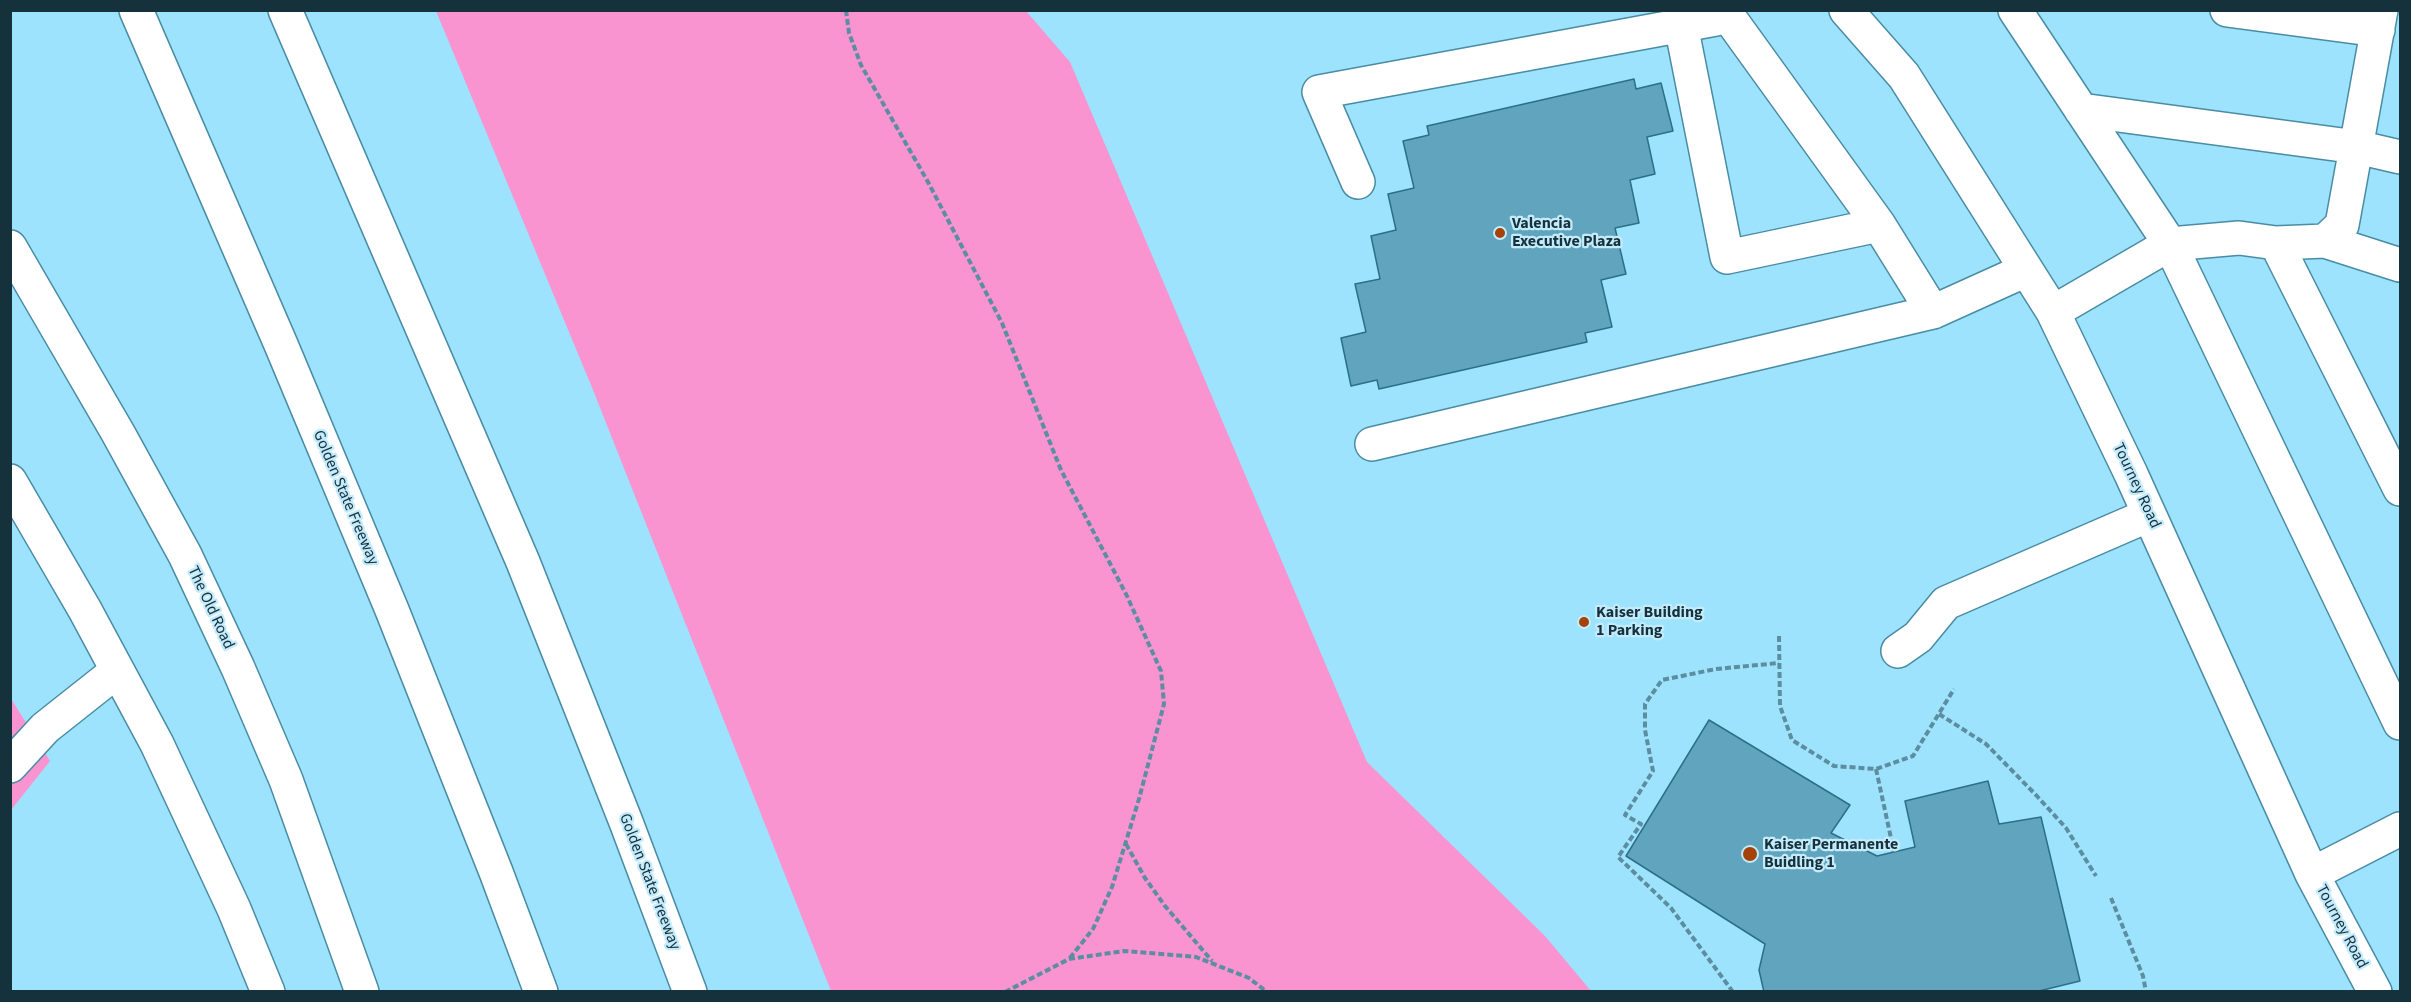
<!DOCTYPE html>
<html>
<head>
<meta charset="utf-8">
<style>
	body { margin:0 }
	#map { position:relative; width:2411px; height:1002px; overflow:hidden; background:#9ee3fd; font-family:"Source Sans 3",sans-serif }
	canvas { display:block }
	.frame { position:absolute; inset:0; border:12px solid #15313b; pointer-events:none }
</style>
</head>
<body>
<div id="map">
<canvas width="2411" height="1002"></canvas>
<div class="frame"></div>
</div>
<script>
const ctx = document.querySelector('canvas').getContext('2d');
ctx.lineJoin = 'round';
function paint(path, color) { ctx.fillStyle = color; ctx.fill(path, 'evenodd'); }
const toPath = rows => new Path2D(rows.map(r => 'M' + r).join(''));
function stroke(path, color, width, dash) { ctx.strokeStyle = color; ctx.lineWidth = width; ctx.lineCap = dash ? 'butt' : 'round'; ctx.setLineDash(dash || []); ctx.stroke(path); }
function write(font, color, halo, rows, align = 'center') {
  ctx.font = font + ' "Source Sans 3",sans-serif'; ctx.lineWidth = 4.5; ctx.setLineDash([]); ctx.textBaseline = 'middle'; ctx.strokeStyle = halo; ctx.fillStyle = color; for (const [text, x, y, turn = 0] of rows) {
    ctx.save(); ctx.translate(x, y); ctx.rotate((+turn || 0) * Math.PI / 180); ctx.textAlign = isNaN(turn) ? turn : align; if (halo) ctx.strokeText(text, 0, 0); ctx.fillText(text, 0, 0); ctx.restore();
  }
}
const green = toPath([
	[436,11,1026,11,1070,62,1367,762,1545,936,1591,991,831,991,593,390],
	[10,697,50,761,11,810,10,810]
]);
const building = toPath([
	[1634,79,1636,89,1661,83,1673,131,1647,137,1655,174,1630,180,1639,223,1615,228,1626,274,1601,280,1612,327,1585,333,1587,342,1379,389,1377,380,1351,386,1341,338,1366,332,1355,284,1380,279,1371,236,1396,230,1388,194,1414,188,1403,141,1429,135,1427,126,1634,79],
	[1709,720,1850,805,1831,833,1877,856,1915,847,1905,801,1988,781,1999,824,2041,817,2080,981,2035,992,1764,992,1759,970,1765,944,1626,856,1709,720]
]);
const path = toPath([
	[846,10,849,33,861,65,928,182,1002,323,1061,470,1126,594,1161,671,1164,704,1139,799,1112,887,1093,929,1069,959],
	[1779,636,1780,706,1792,740,1834,766,1876,769,1913,756,1954,689],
	[1939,714,1986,744,2036,795,2066,828,2096,876],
	[1876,769,1894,852],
	[1126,844,1145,878,1165,906,1212,961],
	[2111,898,2143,976,2146,992],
	[1005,992,1069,959,1124,951,1196,957,1249,978,1267,992],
	[1733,992,1671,908,1618,857,1641,824,1625,815,1653,771,1645,730,1645,704,1662,680,1716,669,1779,663]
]);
const minor = toPath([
	[1846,10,1904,76,2053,312,2131,474,2312,874,2375,992],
	[2015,10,2170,244,2400,723],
	[2227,10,2378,30],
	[1726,13,1879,225],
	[1681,25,1727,257,1879,225,1933,312,2026,270],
	[2081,110,2357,147,2400,157],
	[1358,182,1319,92,1716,19,1729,10],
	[2325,241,2400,265],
	[2276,243,2325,241,2342,225,2381,10],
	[2053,312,2170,244,2239,238,2276,243,2400,489],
	[1372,444,1933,312],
	[1898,651,1918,637,1946,603,2149,515],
	[10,766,45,728,117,671],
	[2312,874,2400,829]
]);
const major = toPath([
	[10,247,118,433,185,555,238,668,286,780,362,992],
	[10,481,85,610,157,744,234,909,268,992]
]);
const highway = toPath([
	[136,10,282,347,392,610,496,872,541,992],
	[285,10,523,562,626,822,690,992]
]);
const markers = [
	[1500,233,6,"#a44207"],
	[1584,622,6,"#a44207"],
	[1750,854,8,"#a44207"]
];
const poiNames = [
	["Valencia",1512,224],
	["Executive Plaza",1512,242],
	["Kaiser Building",1596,613],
	["1 Parking",1596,631],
	["Kaiser Permanente",1764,845],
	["Buidling 1",1764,863]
];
const streetNames = [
	["Tourney Road",2136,486,65],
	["Golden State Freeway",345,498,67],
	["The Old Road",210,608,65],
	["Golden State Freeway",649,882,69],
	["Tourney Road",2341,927,62]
];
paint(green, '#f994d1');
paint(building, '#61a4bd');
stroke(building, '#2c7088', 1.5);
stroke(minor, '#498ca4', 36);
stroke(major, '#498ca4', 36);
stroke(highway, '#498ca4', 36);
stroke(path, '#5c8da0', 4, [6, 3]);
stroke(minor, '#fff', 33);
stroke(major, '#fff', 33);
stroke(highway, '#fff', 33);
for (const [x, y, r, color] of markers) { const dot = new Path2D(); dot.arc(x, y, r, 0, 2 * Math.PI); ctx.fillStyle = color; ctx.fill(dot); stroke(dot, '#c4ebfb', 2); }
write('bold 16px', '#15313b', '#c4ebfb', poiNames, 'left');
write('16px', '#15313b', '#c4ebfb', streetNames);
</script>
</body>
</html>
